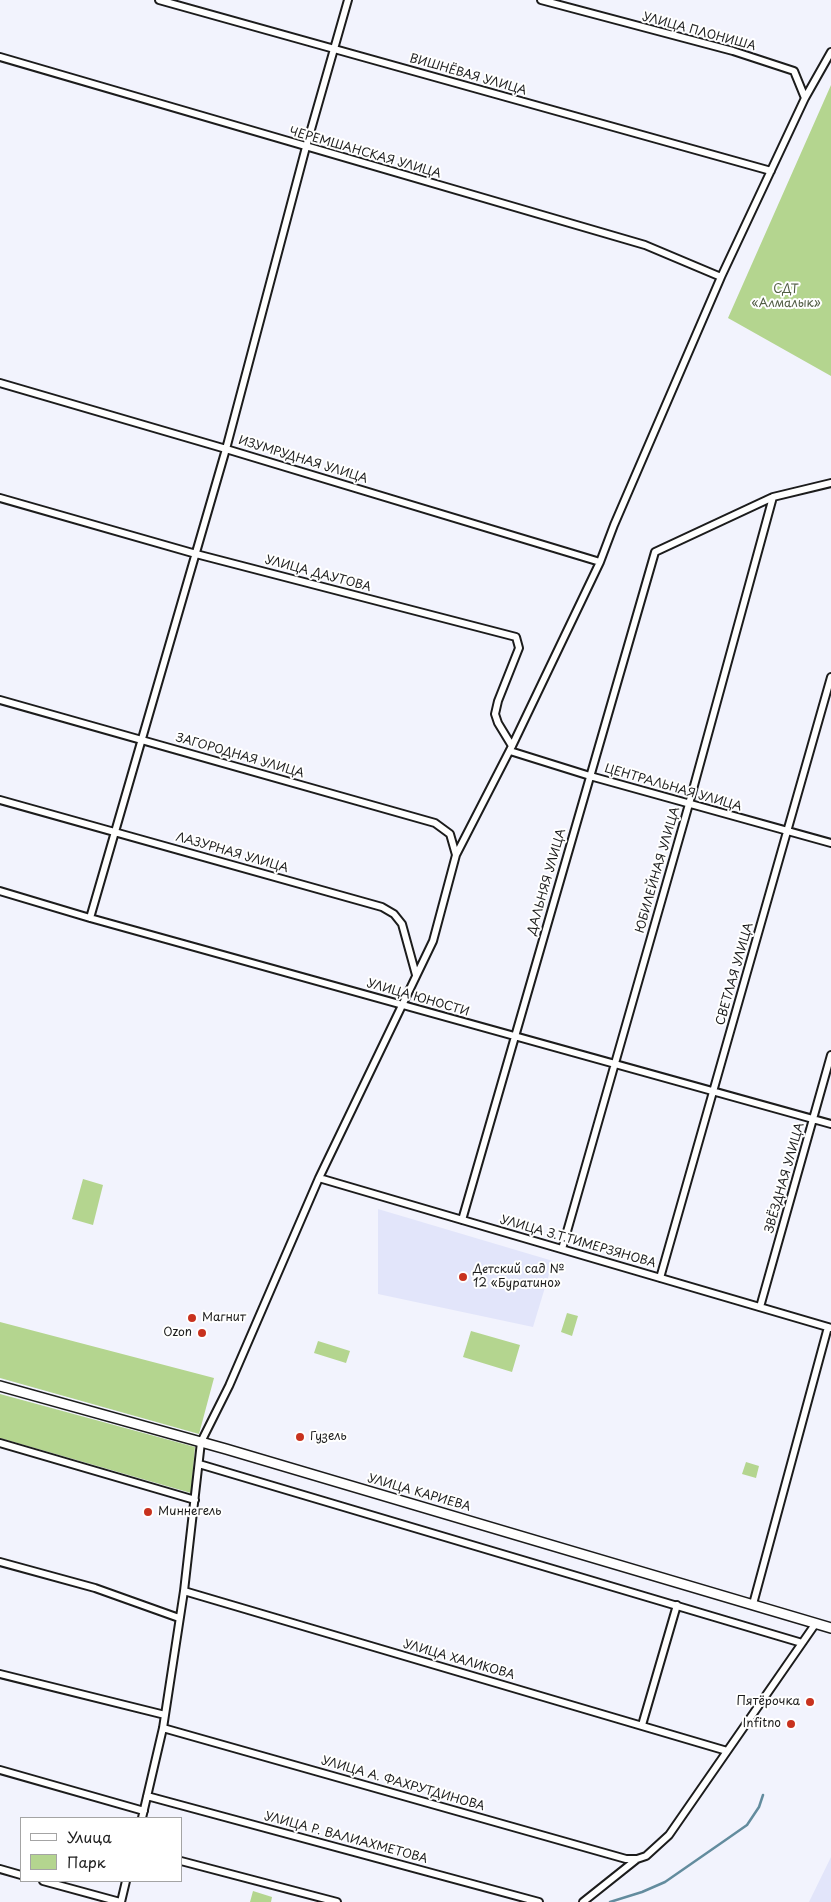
<!DOCTYPE html>
<html>
<head>
<meta charset="utf-8">
<style>
	body { margin:0 }
	#map { position:relative; width:831px; height:1902px; overflow:hidden; background:#f2f3fd; font-family:"Playpen Sans",sans-serif }
	canvas { display:block }
	.legend { position:absolute; left:20px; top:1817px; width:162px; height:65px; box-sizing:border-box; background:#fff; border:1px solid #a4a4a4; margin:0; padding:6px 9px; list-style:none; font-size:15px; color:#1c1c1c }
	.legend li { display:flex; align-items:center; gap:10px; height:25px }
	.legend b { width:25px; border:1px solid #a4a4a4 }
</style>
</head>
<body>
<div id="map">
<canvas width="831" height="1902"></canvas>
<ul class="legend">
<li><b style="height:6px;background:#fff"></b>Улица</li>
<li><b style="height:14px;background:#b4d58f"></b>Парк</li>
</ul>
</div>
<script>
const ctx = document.querySelector('canvas').getContext('2d');
ctx.lineJoin = 'round';
function paint(path, color) { ctx.fillStyle = color; ctx.fill(path, 'evenodd'); }
const toPath = rows => new Path2D(rows.map(r => 'M' + r).join(''));
function stroke(path, color, width, dash) { ctx.strokeStyle = color; ctx.lineWidth = width; ctx.lineCap = dash ? 'butt' : 'round'; ctx.setLineDash(dash || []); ctx.stroke(path); }
function write(font, color, halo, rows, align = 'center') {
  ctx.font = font + ' "Playpen Sans",sans-serif'; ctx.lineWidth = 4; ctx.setLineDash([]); ctx.textBaseline = 'middle'; ctx.strokeStyle = halo; ctx.fillStyle = color; for (const [text, x, y, turn = 0] of rows) {
    ctx.save(); ctx.translate(x, y); ctx.rotate((+turn || 0) * Math.PI / 180); ctx.textAlign = isNaN(turn) ? turn : align; if (halo) ctx.strokeText(text, 0, 0); ctx.fillText(text, 0, 0); ctx.restore();
  }
}
const built = toPath([
	[378,1209,553,1261,533,1327,378,1294],
	[831,1857,831,1902,809,1902]
]);
const green = toPath([
	[831,85,831,376,728,318],
	[83,1179,103,1185,93,1225,72,1219],
	[567,1313,578,1316,572,1336,561,1332],
	[0,1322,214,1378,199,1434,0,1378],
	[471,1331,520,1345,512,1372,463,1357],
	[318,1341,350,1351,346,1363,314,1353],
	[0,1394,195,1447,191,1493,0,1438],
	[746,1462,759,1466,756,1478,742,1474],
	[253,1891,272,1897,271,1902,250,1902]
]);
const stream = toPath([
	[610,1902,642,1892,665,1882,727,1839,747,1825,759,1807,763,1795]
]);
const street = toPath([
	[159,0,771,171],
	[541,0,733,51,794,71,805,98],
	[0,57,645,245,721,277],
	[0,383,226,449,600,562],
	[0,498,196,554,516,637,519,648,498,701,495,714,498,723,512,746],
	[0,700,435,823,450,834,456,855],
	[510,751,590,776,831,843],
	[0,800,382,907,394,914,402,924,416,975],
	[0,891,90,918,831,1124],
	[90,918,226,449,306,147,348,0],
	[319,1178,831,1328],
	[462,1220,655,552,773,497,831,483],
	[562,1249,689,804,773,497],
	[660,1278,831,677],
	[760,1307,831,1055],
	[0,1443,195,1500],
	[199,1464,802,1643],
	[0,1562,95,1588,179,1618],
	[184,1591,727,1751],
	[753,1604,828,1327],
	[0,1674,165,1715],
	[642,1725,677,1605],
	[163,1728,626,1859,637,1859],
	[0,1770,144,1811],
	[147,1796,539,1902],
	[142,1818,163,1728,184,1591,201,1442,229,1386,319,1178,433,941,456,855,512,746,600,562,614,525,721,277,805,98,831,52],
	[181,1861,337,1902],
	[0,1869,21,1875],
	[43,1881,120,1902],
	[121,1902,126,1881],
	[583,1902,637,1859,646,1856,669,1835,816,1623]
]);
const secondary = toPath([
	[0,1386,226,1449,831,1628]
]);
const markers = [
	[463,1277,5,"#c8321e"],
	[192,1318,5,"#c8321e"],
	[202,1333,5,"#c8321e"],
	[300,1437,5,"#c8321e"],
	[148,1512,5,"#c8321e"],
	[810,1702,5,"#c8321e"],
	[791,1724,5,"#c8321e"]
];
const streetNames = [
	["УЛИЦА ПЛОНИША",699,32,15],
	["ВИШНЁВАЯ УЛИЦА",468,75,16],
	["ЧЕРЕМШАНСКАЯ УЛИЦА",365,153,16],
	["ИЗУМРУДНАЯ УЛИЦА",303,460,17],
	["УЛИЦА ДАУТОВА",318,574,15],
	["ЗАГОРОДНАЯ УЛИЦА",240,756,16],
	["ЦЕНТРАЛЬНАЯ УЛИЦА",673,788,16],
	["ЛАЗУРНАЯ УЛИЦА",232,853,16],
	["ЮБИЛЕЙНАЯ УЛИЦА",658,870,-74],
	["ДАЛЬНЯЯ УЛИЦА",547,882,-74],
	["СВЕТЛАЯ УЛИЦА",735,974,-74],
	["УЛИЦА ЮНОСТИ",418,998,16],
	["ЗВЁЗДНАЯ УЛИЦА",785,1178,-74],
	["УЛИЦА З.Т.ТИМЕРЗЯНОВА",578,1242,16],
	["УЛИЦА КАРИЕВА",419,1493,16],
	["УЛИЦА ХАЛИКОВА",459,1660,16],
	["УЛИЦА А. ФАХРУТДИНОВА",403,1784,16],
	["УЛИЦА Р. ВАЛИАХМЕТОВА",346,1838,15]
];
const parkNames = [
	["СДТ",786,290],
	["«Алмалык»",786,304]
];
const poiNames = [
	["Детский сад №",473,1270],
	["12 «Буратино»",473,1284],
	["Магнит",202,1318],
	["Ozon",192,1333,"right"],
	["Гузель",310,1437],
	["Миннегель",158,1512],
	["Пятёрочка",800,1702,"right"],
	["Infitno",781,1724,"right"]
];
paint(built, '#e2e5fa');
paint(green, '#b4d58f');
stroke(stream, '#638c9e', 2.5);
stroke(street, '#1c1c1c', 10);
stroke(secondary, '#1c1c1c', 12);
stroke(street, '#fff', 6);
stroke(secondary, '#fff', 9);
for (const [x, y, r, color] of markers) { const dot = new Path2D(); dot.arc(x, y, r, 0, 2 * Math.PI); ctx.fillStyle = color; ctx.fill(dot); stroke(dot, '#fff', 2); }
write('12px', '#1c1c1c', '#fff', streetNames);
write('12px', '#515d44', '#fff', parkNames);
write('12px', '#1c1c1c', '#fff', poiNames, 'left');
</script>
</body>
</html>
